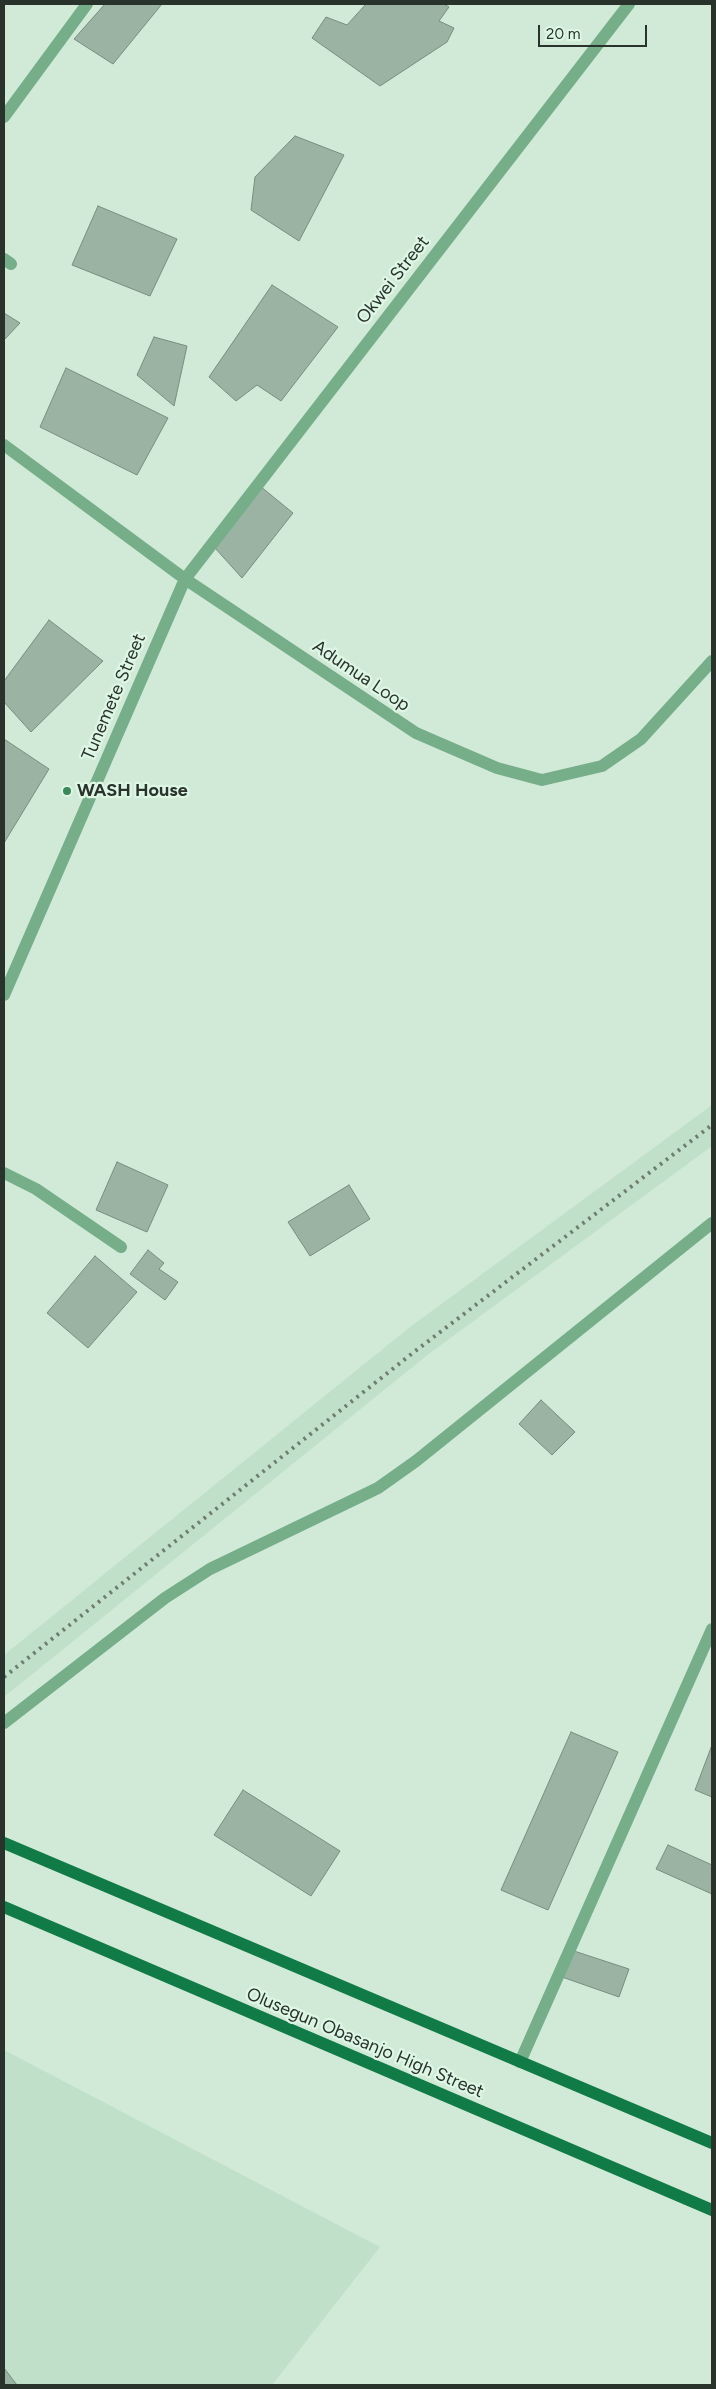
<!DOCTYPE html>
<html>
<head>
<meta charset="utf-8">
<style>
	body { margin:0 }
	#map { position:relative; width:716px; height:2389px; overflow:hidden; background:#d1ead8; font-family:Figtree,sans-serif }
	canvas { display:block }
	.frame { position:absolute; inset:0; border:5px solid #29332c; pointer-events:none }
	.scale { position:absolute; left:538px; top:25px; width:109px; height:22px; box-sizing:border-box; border:2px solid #29332c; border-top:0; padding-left:6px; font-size:15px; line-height:18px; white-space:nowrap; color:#29332c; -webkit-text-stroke:4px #def7e5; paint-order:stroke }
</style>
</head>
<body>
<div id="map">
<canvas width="716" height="2389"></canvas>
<div class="frame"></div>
<div class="scale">20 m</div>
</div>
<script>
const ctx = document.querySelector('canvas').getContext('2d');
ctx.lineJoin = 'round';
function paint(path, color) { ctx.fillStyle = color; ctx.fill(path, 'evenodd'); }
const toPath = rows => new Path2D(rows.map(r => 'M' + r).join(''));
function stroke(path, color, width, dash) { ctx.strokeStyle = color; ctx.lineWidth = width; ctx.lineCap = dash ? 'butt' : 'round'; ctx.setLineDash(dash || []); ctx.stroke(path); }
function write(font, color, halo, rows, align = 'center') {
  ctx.font = font + ' Figtree,sans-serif'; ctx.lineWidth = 4.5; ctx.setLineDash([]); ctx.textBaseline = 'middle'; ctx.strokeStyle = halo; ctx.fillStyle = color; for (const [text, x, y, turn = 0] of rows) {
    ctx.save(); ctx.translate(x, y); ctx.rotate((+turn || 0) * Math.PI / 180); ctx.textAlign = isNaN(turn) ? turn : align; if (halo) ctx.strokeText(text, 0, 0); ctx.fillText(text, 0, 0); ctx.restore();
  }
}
const built = toPath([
	[712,1105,712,1146,430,1353,4,1697,4,1655,410,1327],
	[4,2050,380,2247,272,2385,4,2385]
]);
const building = toPath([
	[105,4,162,4,113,64,74,39,105,4],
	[366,4,444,4,449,7,439,21,454,28,447,42,380,86,312,38,326,17,347,25,366,4],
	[295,136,344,155,299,241,251,210,255,177,295,136],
	[98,206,177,239,150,296,72,265,98,206],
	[272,285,338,327,281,401,257,385,236,401,209,377,272,285],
	[4,313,20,323,4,340,4,313],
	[154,337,187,346,174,406,137,375,154,337],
	[66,368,168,418,137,475,40,427,66,368],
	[260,486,293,513,242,578,215,548,260,486],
	[49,620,103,661,31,732,4,702,4,681,49,620],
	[4,739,49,769,4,843,4,739],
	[117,1162,168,1185,147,1232,96,1210,117,1162],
	[349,1185,370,1219,310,1256,288,1222,349,1185],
	[148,1250,164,1263,159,1269,178,1282,165,1300,130,1274,148,1250],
	[95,1256,137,1292,88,1348,47,1313,95,1256],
	[541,1400,575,1432,552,1455,519,1424,541,1400],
	[571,1732,618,1752,548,1910,501,1890,571,1732],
	[712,1745,712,1797,695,1790,712,1745],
	[243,1790,340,1851,311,1896,214,1835,243,1790],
	[668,1845,712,1865,712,1894,656,1869,668,1845],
	[571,1950,629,1969,619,1997,562,1977,571,1950],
	[4,2368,17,2385,4,2385,4,2368]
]);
const minor = toPath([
	[4,117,87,4],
	[4,259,11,264],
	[4,445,185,579,416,733,497,768,542,780,602,766,641,739,712,661],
	[4,995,185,579,629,4],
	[4,1173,36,1189,121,1247],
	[4,1723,165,1598,210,1569,378,1488,416,1461,712,1223],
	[520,2062,712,1629]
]);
const major = toPath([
	[4,1843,712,2143],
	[4,1907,712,2210]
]);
const rail = toPath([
	[4,1677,414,1352,712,1125]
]);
const markers = [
	[67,791,5,"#39895a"]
];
const streetNames = [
	["Okwei Street",393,280,-52],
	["Adumua Loop",361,676,34],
	["Tunemete Street",114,697,-67],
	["Olusegun Obasanjo High Street",365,2043,23]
];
const poiNames = [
	["WASH House",77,791]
];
paint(built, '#c0e0ca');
paint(building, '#9ab3a2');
stroke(building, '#778e7e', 1);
stroke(minor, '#76ae89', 12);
stroke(major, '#117b47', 12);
stroke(rail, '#6d7d71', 4, [2.5, 5]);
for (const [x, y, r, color] of markers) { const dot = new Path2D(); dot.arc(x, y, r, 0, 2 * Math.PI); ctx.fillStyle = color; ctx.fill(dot); stroke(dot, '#def7e5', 2); }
write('18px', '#29332c', '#def7e5', streetNames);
write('bold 18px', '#29332c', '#def7e5', poiNames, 'left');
</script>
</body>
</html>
